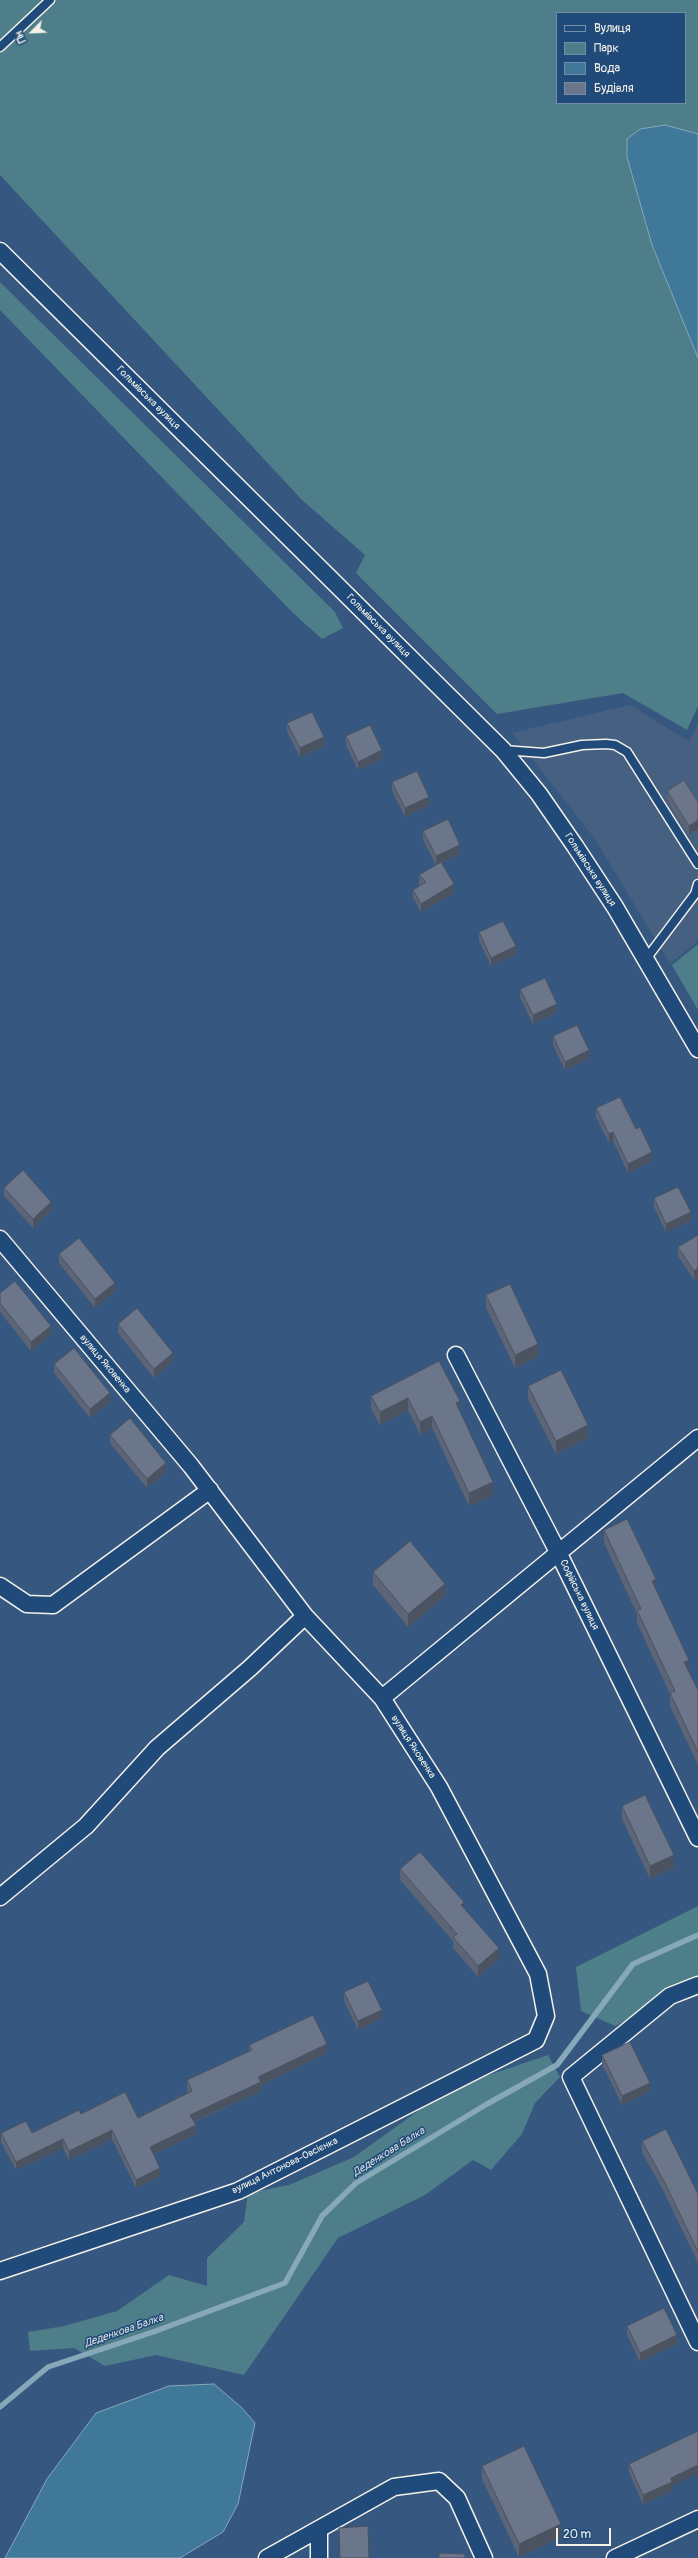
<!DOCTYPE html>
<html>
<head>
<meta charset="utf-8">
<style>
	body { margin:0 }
	#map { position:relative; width:698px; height:2558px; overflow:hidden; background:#36577f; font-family:Pangolin,sans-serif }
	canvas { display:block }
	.legend { position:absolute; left:556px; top:12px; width:130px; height:92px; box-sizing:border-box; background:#1f4a7a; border:1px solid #748da6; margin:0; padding:5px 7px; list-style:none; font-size:12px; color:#f4f1e8 }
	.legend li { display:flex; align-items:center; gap:8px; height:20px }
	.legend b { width:20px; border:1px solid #748da6 }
	.north { position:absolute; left:12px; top:12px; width:40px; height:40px; -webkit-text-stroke:3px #1f4a7a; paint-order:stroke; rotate:246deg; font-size:11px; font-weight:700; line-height:16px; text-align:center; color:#f4f1e8 }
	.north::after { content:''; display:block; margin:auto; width:14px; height:18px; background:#f4f1e8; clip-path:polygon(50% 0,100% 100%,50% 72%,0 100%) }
	.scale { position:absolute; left:556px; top:2528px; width:55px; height:18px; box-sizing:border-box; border:2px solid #f4f1e8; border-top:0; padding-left:5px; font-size:12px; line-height:14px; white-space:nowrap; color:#f4f1e8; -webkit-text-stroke:3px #1f4a7a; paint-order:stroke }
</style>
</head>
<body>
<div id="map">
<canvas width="698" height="2558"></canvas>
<ul class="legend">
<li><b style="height:5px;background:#1f4a7a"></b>Вулиця</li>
<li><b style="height:11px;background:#4e7e89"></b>Парк</li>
<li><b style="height:11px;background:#3f7899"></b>Вода</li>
<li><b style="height:11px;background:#6b768a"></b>Будівля</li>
</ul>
<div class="north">Пн</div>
<div class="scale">20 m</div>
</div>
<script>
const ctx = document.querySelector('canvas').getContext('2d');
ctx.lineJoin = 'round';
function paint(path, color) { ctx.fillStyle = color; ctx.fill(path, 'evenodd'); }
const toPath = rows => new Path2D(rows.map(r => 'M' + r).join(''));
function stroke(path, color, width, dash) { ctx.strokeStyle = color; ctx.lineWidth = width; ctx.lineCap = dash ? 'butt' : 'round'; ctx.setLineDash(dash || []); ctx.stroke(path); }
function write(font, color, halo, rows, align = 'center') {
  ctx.font = font + ' Pangolin,sans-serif'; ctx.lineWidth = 3; ctx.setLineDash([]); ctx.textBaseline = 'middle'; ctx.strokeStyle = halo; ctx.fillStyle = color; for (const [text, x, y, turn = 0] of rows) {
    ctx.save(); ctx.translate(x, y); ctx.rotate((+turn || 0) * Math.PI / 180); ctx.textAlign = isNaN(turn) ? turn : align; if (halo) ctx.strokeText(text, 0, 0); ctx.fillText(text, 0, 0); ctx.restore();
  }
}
const built = toPath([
	[630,705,689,741,698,723,698,941,670,964,595,839,512,733]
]);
const green = toPath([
	[0,0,698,0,698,706,687,730,623,693,497,714,356,573,365,555,302,500,0,175],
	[557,13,685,13,685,103,557,103],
	[0,282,335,612,343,628,322,639,293,613,0,310],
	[698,944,698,1010,672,965],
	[698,1906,698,1983,615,2026,581,2011,576,1967],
	[548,2055,560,2077,535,2103,522,2134,491,2170,473,2160,425,2195,338,2238,244,2375,156,2355,105,2366,74,2348,30,2351,28,2332,64,2326,117,2311,169,2275,207,2286,207,2258,244,2222,248,2193,289,2185,354,2157,422,2108,483,2077]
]);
const water = toPath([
	[665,125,698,134,698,358,652,245,627,157,627,139,640,129,665,125],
	[214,2384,242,2408,255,2423,238,2504,223,2532,180,2558,5,2558,47,2479,96,2413,169,2386,214,2384]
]);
const stream = toPath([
	[0,2407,48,2367,153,2332,285,2283,322,2216,356,2183,487,2104,557,2065,633,1964,698,1935]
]);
const service = toPath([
	[0,47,50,0],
	[503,750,544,753,582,745,606,744,615,745,627,752,698,864],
	[646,959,695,894,698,884]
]);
const minor = toPath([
	[0,251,503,750,539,794,575,846,615,907,698,1049],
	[0,1239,191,1466,305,1616,382,1698,439,1787,538,1974,546,2016,536,2040,238,2191,0,2271],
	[456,1355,558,1552,698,1838],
	[0,1586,27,1604,53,1605,210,1490],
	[382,1698,698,1438],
	[0,1897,86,1826,157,1748,250,1668,305,1616],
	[698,1985,670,1996,571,2077,698,2342],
	[319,2529,319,2558],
	[267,2558,394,2487,439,2481,457,2498,484,2558],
	[615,2558,698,2519]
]);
const wall = toPath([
	[287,723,324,746,300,757,287,732],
	[346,736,382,759,358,770,346,745],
	[392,782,429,805,405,817,392,791],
	[667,791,698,802,689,835,667,800],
	[423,831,460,854,441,863,454,893,421,912,413,898,413,890,420,885,419,884,419,875,436,865,423,840],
	[479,932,516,955,491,966,479,941],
	[520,989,557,1012,533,1024,520,998],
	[553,1036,589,1059,565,1070,553,1045],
	[596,1108,652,1161,628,1173,613,1141,609,1143,596,1117],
	[4,1188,51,1210,33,1228,4,1196],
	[654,1198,691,1221,666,1232,654,1207],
	[698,1235,698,1277,694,1280,678,1256,678,1247],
	[59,1254,115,1292,95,1308,59,1263],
	[0,1293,51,1334,31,1351,0,1312],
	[486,1295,538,1357,515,1368,486,1308],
	[118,1324,173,1361,154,1378,118,1333],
	[439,1361,493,1495,469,1506,432,1428,420,1435,408,1410,380,1425,371,1409,371,1396],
	[54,1364,110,1402,90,1418,54,1373],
	[528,1386,588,1438,556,1454,528,1399],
	[110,1435,166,1472,147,1488,110,1443],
	[604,1530,656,1588,689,1672,698,1690,698,1765,670,1706,670,1694,637,1623,637,1614,604,1543],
	[373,1572,445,1596,408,1627,373,1585],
	[622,1806,674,1868,650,1879,622,1819],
	[400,1869,464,1908,499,1959,478,1977,453,1948,453,1941,400,1880],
	[344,1992,382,2018,358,2030,344,2001],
	[249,2045,327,2053,261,2085,261,2091,194,2122,196,2134,154,2154,160,2176,136,2188,112,2139,69,2160,63,2148,16,2170,1,2142,1,2133,32,2133,81,2114,138,2118,188,2093,187,2089,187,2080,249,2052],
	[602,2055,650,2091,622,2105,602,2064],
	[642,2141,698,2194,698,2263,665,2194,642,2152],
	[627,2326,677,2344,640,2362,627,2335],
	[629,2464,672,2486,672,2491,643,2504,629,2473],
	[482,2466,561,2537,519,2557,482,2479],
	[339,2528,369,2558,340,2558]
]);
const shadedWall = toPath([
	[324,737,324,746,300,757,300,748],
	[382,750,382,759,358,770,358,762],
	[429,797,429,805,405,817,405,808],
	[698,820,698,829,689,835,689,826],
	[460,845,460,854,436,865,436,856],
	[454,884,454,893,421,912,421,904],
	[516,946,516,955,491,966,491,958],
	[557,1004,557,1012,533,1024,533,1015],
	[589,1050,589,1059,565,1070,565,1062],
	[613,1132,613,1141,609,1143,609,1134],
	[652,1152,652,1161,628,1173,628,1164],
	[51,1202,51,1210,33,1228,33,1219],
	[691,1212,691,1221,666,1232,666,1224],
	[698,1268,698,1277,694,1280,694,1271],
	[115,1283,115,1292,95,1308,95,1299],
	[51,1326,51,1334,31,1351,31,1342],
	[538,1344,538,1357,515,1368,515,1355],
	[173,1353,173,1361,154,1378,154,1369],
	[110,1393,110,1402,90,1418,90,1409],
	[408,1398,408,1410,380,1425,380,1412],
	[460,1401,460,1414,456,1403],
	[432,1416,432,1428,420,1435,420,1422],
	[588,1425,588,1438,556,1454,556,1441],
	[166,1463,166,1472,147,1488,147,1479],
	[493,1482,493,1495,469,1506,469,1493],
	[656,1579,656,1592,652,1581],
	[445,1584,445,1596,408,1627,408,1614],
	[689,1660,689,1673,684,1662],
	[674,1855,674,1868,650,1879,650,1866],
	[464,1902,464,1914,461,1905],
	[499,1948,499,1959,478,1977,478,1966],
	[382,2010,382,2018,358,2030,358,2021],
	[327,2044,327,2053,261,2085,261,2091,190,2123,190,2115,258,2077],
	[650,2083,650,2091,622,2105,622,2096],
	[196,2125,196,2134,150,2156,150,2147],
	[112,2130,112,2139,69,2160,69,2151],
	[63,2139,63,2148,16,2170,16,2162],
	[160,2168,160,2176,136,2188,136,2180],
	[677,2335,677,2344,640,2362,640,2353],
	[698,2465,698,2474,672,2486,672,2491,643,2504,643,2495,671,2478],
	[561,2524,561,2537,519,2557,519,2544]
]);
const building = toPath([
	[312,712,324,737,300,748,287,723,312,712],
	[370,725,382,750,358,762,346,736,370,725],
	[417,771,429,797,405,808,392,782,417,771],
	[684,780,698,802,698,820,689,826,667,791,684,780],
	[448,819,460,845,436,856,423,831,448,819],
	[441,862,454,884,421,904,413,890,426,882,419,875,441,862],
	[503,921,516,946,491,958,479,932,503,921],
	[545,978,557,1004,533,1015,520,989,545,978],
	[577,1025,589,1050,565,1062,553,1036,577,1025],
	[620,1097,636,1129,640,1127,652,1152,628,1164,613,1132,609,1134,596,1108,620,1097],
	[23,1170,51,1202,33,1219,4,1188,23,1170],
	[678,1187,691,1212,666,1224,654,1198,678,1187],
	[698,1235,698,1268,694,1271,678,1247,698,1235],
	[79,1238,115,1283,95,1299,59,1254,79,1238],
	[15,1281,51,1326,31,1342,0,1303,0,1293,15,1281],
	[510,1284,538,1344,515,1355,486,1295,510,1284],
	[137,1308,173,1353,154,1369,118,1324,137,1308],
	[74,1348,110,1393,90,1409,54,1364,74,1348],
	[439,1361,460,1401,456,1403,493,1482,469,1493,432,1416,420,1422,408,1398,380,1412,371,1396,439,1361],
	[561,1370,588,1425,556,1441,528,1386,561,1370],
	[130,1418,166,1463,147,1479,110,1435,130,1418],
	[627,1519,656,1579,652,1581,689,1660,684,1662,698,1690,698,1752,670,1693,675,1691,637,1610,641,1609,604,1530,627,1519],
	[410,1541,445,1584,408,1614,373,1572,410,1541],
	[645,1795,674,1855,650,1866,622,1806,645,1795],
	[420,1852,464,1902,461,1905,499,1948,478,1966,453,1937,457,1934,400,1869,420,1852],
	[368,1981,382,2010,358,2021,344,1992,368,1981],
	[313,2015,327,2044,258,2077,261,2082,190,2115,196,2125,150,2147,160,2168,136,2180,112,2130,69,2151,63,2139,16,2162,1,2133,26,2121,32,2133,79,2110,81,2114,125,2092,138,2118,192,2091,187,2080,252,2050,249,2045,313,2015],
	[630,2042,650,2083,622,2096,602,2055,630,2042],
	[666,2129,698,2194,698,2252,665,2183,642,2141,666,2129],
	[664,2308,677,2335,640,2353,627,2326,664,2308],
	[698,2431,698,2465,671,2478,672,2482,643,2495,629,2464,698,2431],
	[524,2446,561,2524,519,2544,482,2466,524,2446],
	[368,2526,369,2558,340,2558,339,2528,368,2526],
	[439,2553,465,2554,465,2558,439,2558,439,2553]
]);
const streetNames = [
	["Гольмівська вулиця",148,398,45],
	["Гольмівська вулиця",378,626,45],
	["Гольмівська вулиця",590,870,57],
	["вулиця Яковенка",105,1364,50],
	["Софійська вулиця",579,1595,64],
	["вулиця Яковенка",413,1747,57],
	["вулиця Антонова-Овсієнка",285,2166,-26]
];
const waterNames = [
	["Деденкова Балка",389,2152,-32],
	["Деденкова Балка",124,2331,-19]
];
paint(built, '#466082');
paint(green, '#4e7e89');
paint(water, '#3f7899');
stroke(water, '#87a8b9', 1);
stroke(stream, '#87a8b9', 5.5);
stroke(service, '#f4f1e8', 11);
stroke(minor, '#f4f1e8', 19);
stroke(service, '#1f4a7a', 8);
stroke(minor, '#1f4a7a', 16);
paint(wall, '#5c6577');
paint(shadedWall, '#4b5361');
paint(building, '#6b768a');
stroke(building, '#4b5361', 1);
write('10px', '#f4f1e8', '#1f4a7a', streetNames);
write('italic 11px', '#d9dfdc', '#1f4a7a', waterNames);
</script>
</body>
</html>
